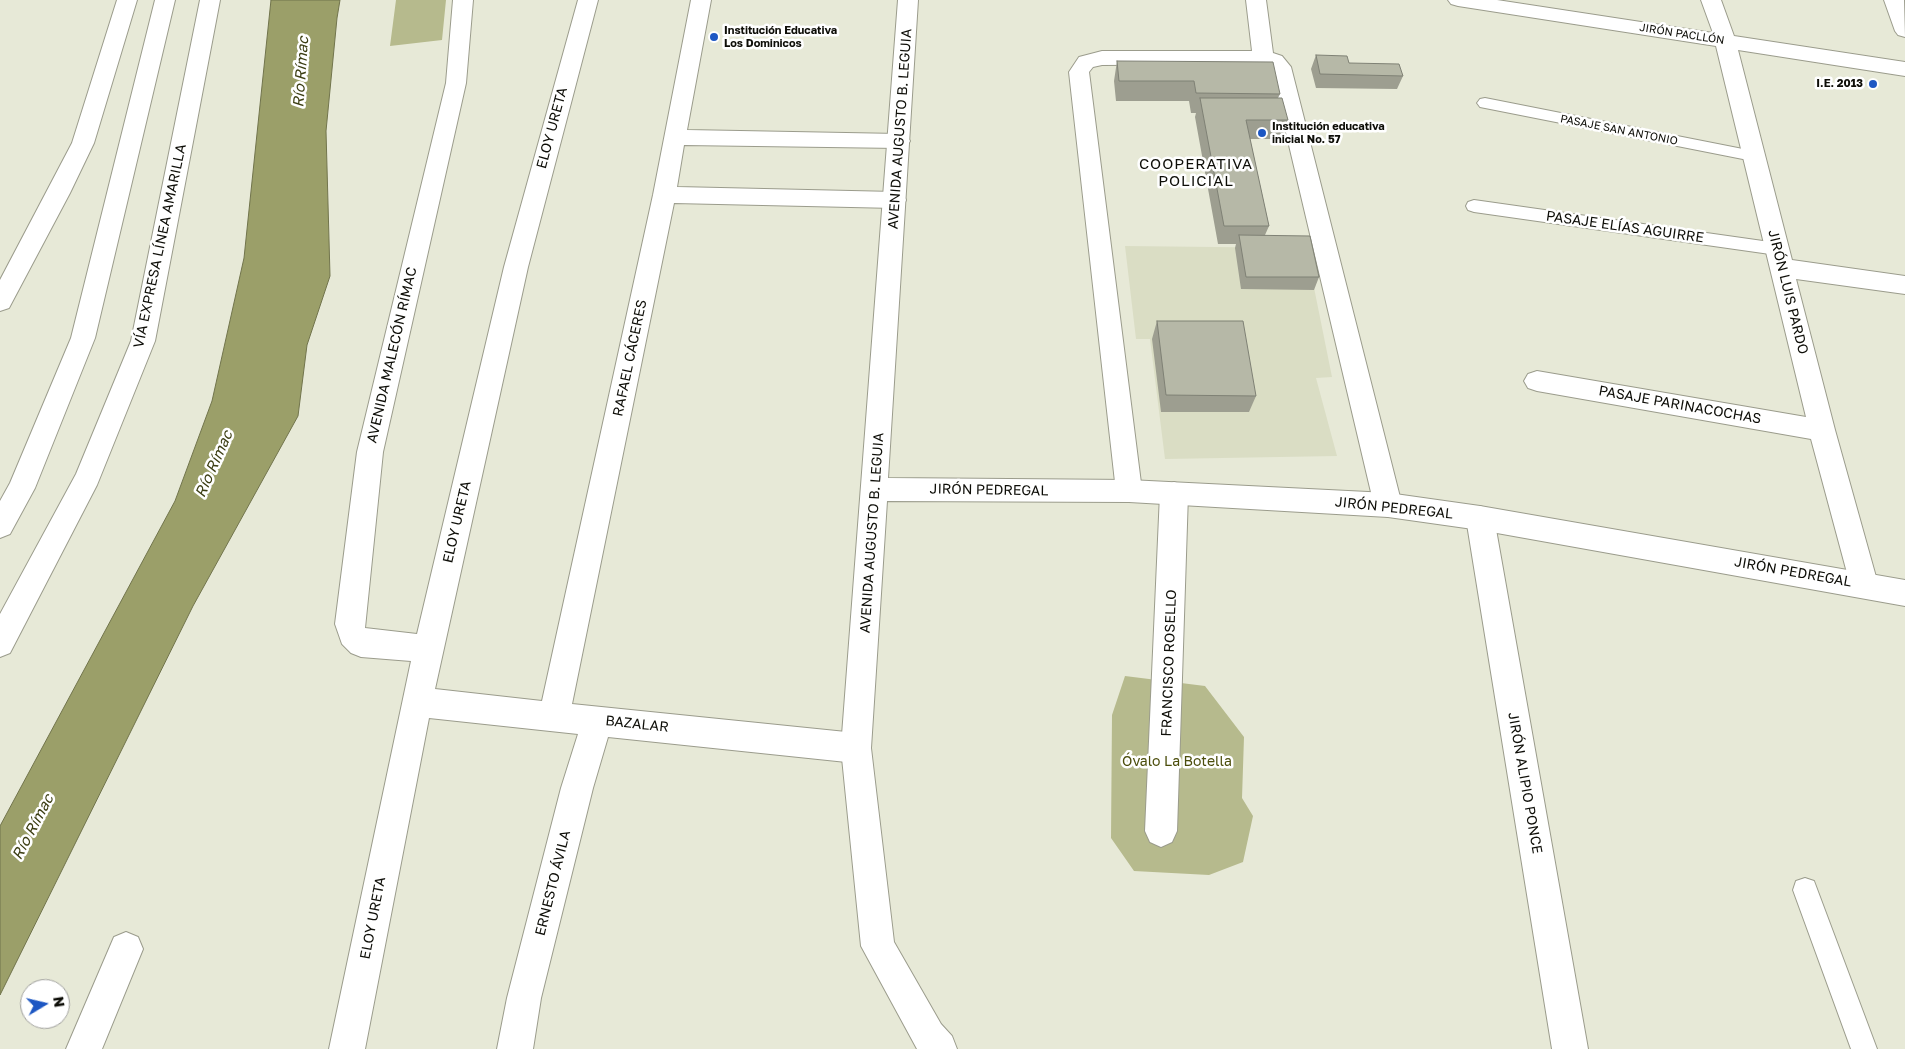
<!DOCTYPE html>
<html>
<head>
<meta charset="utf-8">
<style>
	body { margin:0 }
	#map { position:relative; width:1905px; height:1049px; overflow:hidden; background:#e7e9d7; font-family:"Golos Text",sans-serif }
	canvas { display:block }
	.north { position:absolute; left:20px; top:979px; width:50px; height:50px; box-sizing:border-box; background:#fff; border:1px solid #9f9f9c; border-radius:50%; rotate:81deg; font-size:14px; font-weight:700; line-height:20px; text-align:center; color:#0e0e08 }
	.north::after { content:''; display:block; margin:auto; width:18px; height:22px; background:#1d57c3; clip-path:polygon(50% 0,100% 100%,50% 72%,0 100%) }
</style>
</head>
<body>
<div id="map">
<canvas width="1905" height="1049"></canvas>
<div class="north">N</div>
</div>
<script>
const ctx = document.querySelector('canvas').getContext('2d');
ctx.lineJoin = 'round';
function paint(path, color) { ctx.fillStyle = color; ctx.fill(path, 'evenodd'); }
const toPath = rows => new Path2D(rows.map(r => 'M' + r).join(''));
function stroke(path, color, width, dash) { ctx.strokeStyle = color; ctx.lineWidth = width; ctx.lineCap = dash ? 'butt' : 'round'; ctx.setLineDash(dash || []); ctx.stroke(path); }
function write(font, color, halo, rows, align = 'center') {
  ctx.font = font + ' "Golos Text",sans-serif'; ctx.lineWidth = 5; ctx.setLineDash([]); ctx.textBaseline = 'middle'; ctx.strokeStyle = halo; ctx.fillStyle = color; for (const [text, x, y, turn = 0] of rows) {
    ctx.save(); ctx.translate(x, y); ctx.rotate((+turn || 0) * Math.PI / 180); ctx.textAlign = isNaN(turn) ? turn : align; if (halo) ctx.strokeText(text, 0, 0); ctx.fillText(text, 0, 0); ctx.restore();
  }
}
const built = toPath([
	[1125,246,1306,248,1332,377,1316,378,1337,456,1165,459,1150,339,1136,339]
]);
const green = toPath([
	[396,0,446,0,442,40,390,46],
	[1125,676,1205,686,1244,737,1242,798,1253,816,1243,862,1209,875,1134,871,1111,838,1112,715]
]);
const water = toPath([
	[271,0,340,0,337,18,326,131,330,276,307,345,298,416,193,606,0,995,0,826,175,501,212,401,244,258,271,0]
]);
const lane = toPath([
	[1485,98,1753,151,1759,152,1761,156,1759,160,1753,161,1480,107,1477,103,1480,99,1485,98],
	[1474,200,1777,243,1783,245,1785,249,1783,253,1777,255,1474,212,1468,210,1466,206,1468,202,1474,200],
	[1805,878,1814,881,1877,1049,1851,1049,1793,890,1796,881,1805,878]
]);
const street = toPath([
	[453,0,473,0,466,83,383,452,365,628,417,634,504,267,578,0,598,0,528,267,435,689,542,701,653,195,691,0,711,0,687,130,899,134,907,136,910,141,907,146,899,148,684,145,677,187,895,192,903,194,906,200,903,206,895,208,674,203,572,704,856,733,867,737,871,748,867,759,856,763,608,737,593,788,541,998,533,1049,497,1049,507,998,561,788,578,734,429,718,365,1049,329,1049,411,661,361,657,351,653,342,644,335,624,357,452,446,83,453,0],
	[1246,0,1266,0,1273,53,1282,56,1291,67,1402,505,1398,513,1388,517,1378,513,1374,505,1271,69,1262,64,1102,65,1093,67,1089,72,1142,491,1139,499,1129,502,1119,499,1116,491,1069,72,1079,57,1102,51,1252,51,1246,0],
	[1448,0,1497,0,1713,33,1701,0,1721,0,1734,36,1905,62,1905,76,1738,50,1792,260,1905,276,1905,294,1796,279,1835,430,1878,584,1874,593,1864,597,1854,593,1850,584,1811,439,1537,391,1528,388,1524,381,1528,374,1537,371,1806,417,1716,46,1458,6,1451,4,1448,0],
	[1884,0,1904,0,1905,37,1898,35,1895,31,1884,0],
	[1174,482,1184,486,1188,494,1177,831,1172,842,1161,847,1150,842,1145,831,1160,494,1164,486,1174,482],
	[1480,506,1490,510,1494,518,1588,1049,1552,1049,1466,518,1470,510,1480,506],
	[126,932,138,937,143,949,102,1049,66,1049,114,937,126,932]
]);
const secondary = toPath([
	[117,0,137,0,94,143,70,193,9,308,0,311,0,280,72,143,117,0],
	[898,0,918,0,888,478,1129,480,1388,493,1480,506,1905,580,1905,606,1480,530,1388,517,1129,502,887,501,871,748,894,942,941,1024,952,1036,957,1049,917,1049,861,946,841,748,898,0]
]);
const highway = toPath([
	[155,0,175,0,95,338,35,488,10,534,0,538,0,501,10,483,71,338,155,0],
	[200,0,220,0,155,341,97,485,10,653,0,657,0,614,76,474,131,341,200,0]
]);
const wall = toPath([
	[1316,55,1349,63,1403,76,1397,89,1316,88,1311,69],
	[1117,61,1280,94,1278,98,1288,120,1281,139,1250,139,1269,226,1265,235,1319,277,1314,290,1241,289,1235,248,1236,244,1218,244,1195,117,1196,113,1191,113,1189,101,1116,101,1114,81],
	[1157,321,1256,396,1249,412,1161,412,1152,339]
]);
const building = toPath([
	[1316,55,1347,56,1349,63,1399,64,1403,76,1320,74,1316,55],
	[1117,61,1273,62,1280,94,1196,93,1194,81,1119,81,1117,61],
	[1200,98,1282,98,1288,120,1246,120,1269,226,1224,226,1200,98],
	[1239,235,1310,236,1319,277,1246,277,1239,235],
	[1157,321,1243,321,1256,396,1166,395,1157,321]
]);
const markers = [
	[714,37,5,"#1d57c3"],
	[1873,84,5,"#1d57c3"],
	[1262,133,5,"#1d57c3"]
];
const farPoinames = [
	["Institución Educativa",724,31],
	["Los Dominicos",724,44],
	["I.E. 2013",1863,84,"right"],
	["Institución educativa",1272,127],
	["inicial No. 57",1272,140]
];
const farStreetnames = [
	["JIRÓN PACLLÓN",1682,34,9],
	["PASAJE SAN ANTONIO",1619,130,11]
];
const streetNames = [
	["ELOY URETA",552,128,-75],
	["AVENIDA AUGUSTO B. LEGUIA",900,129,-86],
	["PASAJE ELÍAS AGUIRRE",1625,227,8],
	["VÍA EXPRESA LÍNEA AMARILLA",160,246,-78],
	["JIRÓN LUIS PARDO",1788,292,76],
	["AVENIDA MALECÓN RÍMAC",392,355,-77],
	["RAFAEL CÁCERES",630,358,-78],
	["PASAJE PARINACOCHAS",1680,405,10],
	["JIRÓN PEDREGAL",989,490,1],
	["JIRÓN PEDREGAL",1394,508,6],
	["ELOY URETA",457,522,-77],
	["AVENIDA AUGUSTO B. LEGUIA",872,533,-86],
	["JIRÓN PEDREGAL",1793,572,10],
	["FRANCISCO ROSELLO",1169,663,-88],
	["BAZALAR",637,724,6],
	["JIRÓN ALIPIO PONCE",1525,783,80],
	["ERNESTO ÁVILA",553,883,-76],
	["ELOY URETA",373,918,-79]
];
const parkNames = [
	["Óvalo La Botella",1177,762]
];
const waterNames = [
	["Río Rímac",301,72,-86],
	["Río Rímac",214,464,-66],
	["Río Rímac",33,827,-62]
];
const neighbourhoodNames = [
	["COOPERATIVA",1196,164],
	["POLICIAL",1196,181]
];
paint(built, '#daddc4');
paint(green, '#b6ba8d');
paint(water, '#9b9f69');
stroke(water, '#71744c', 1);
stroke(lane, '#9b9c8c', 2);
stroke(street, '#9b9c8c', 2);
stroke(secondary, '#9b9c8c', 2);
stroke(highway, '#9b9c8c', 2);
paint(lane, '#fff');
paint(street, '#fff');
paint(secondary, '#fff');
paint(highway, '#fff');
paint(wall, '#9d9e90');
paint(building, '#b6b8a7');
stroke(building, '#7f8175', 1);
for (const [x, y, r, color] of markers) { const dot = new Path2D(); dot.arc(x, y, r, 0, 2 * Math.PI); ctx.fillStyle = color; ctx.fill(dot); stroke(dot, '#fff', 2); }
write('bold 11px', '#0e0e08', '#fff', farPoinames, 'left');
write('11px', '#0e0e08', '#fff', farStreetnames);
write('14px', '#0e0e08', '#fff', streetNames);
write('14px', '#4b4d0b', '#fff', parkNames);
write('italic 15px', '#3c3e13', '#fff', waterNames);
ctx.letterSpacing = '1px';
write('15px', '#0e0e08', '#fff', neighbourhoodNames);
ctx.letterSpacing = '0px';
</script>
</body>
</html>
